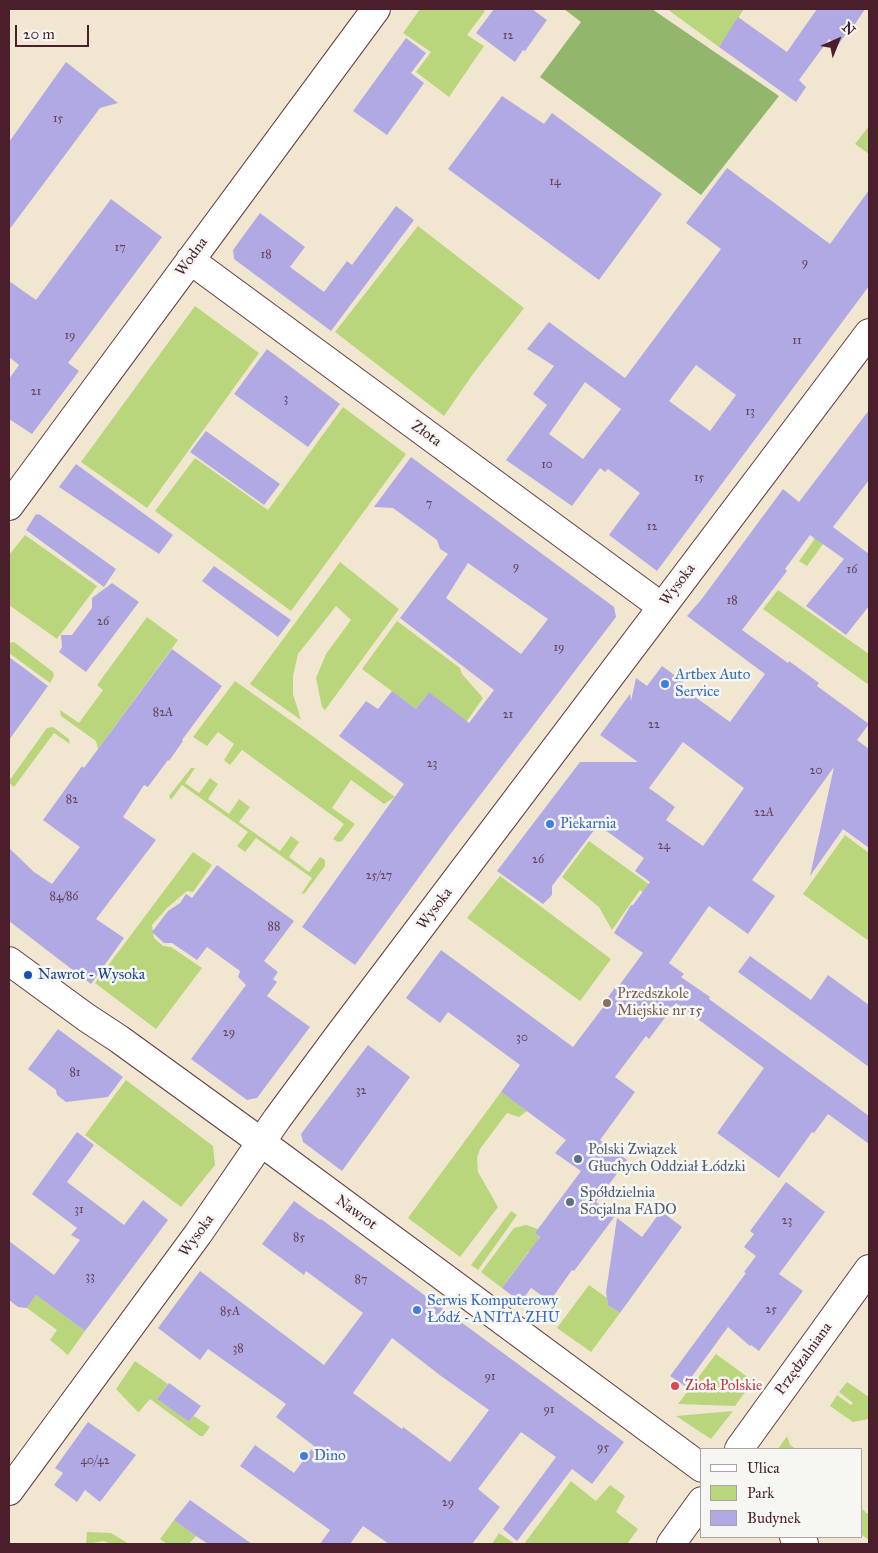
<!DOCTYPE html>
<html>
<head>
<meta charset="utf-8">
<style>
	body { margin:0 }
	#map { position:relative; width:878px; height:1553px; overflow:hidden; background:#f1e7d0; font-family:"IM FELL Great Primer",serif }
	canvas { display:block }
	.frame { position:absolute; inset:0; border:10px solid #4a1f2b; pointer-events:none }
	.legend { position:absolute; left:700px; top:1448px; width:162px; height:90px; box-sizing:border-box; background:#f6f6f2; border:1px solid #b1a0a2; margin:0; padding:6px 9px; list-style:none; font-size:15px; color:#4a1f2b }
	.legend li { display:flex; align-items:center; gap:10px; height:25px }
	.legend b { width:25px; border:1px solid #b1a0a2 }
	.north { position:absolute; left:813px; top:15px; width:50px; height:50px; -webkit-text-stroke:4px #f6f6f2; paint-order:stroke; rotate:44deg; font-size:14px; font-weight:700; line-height:20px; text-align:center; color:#4a1f2b }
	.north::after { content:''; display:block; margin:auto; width:18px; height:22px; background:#4a1f2b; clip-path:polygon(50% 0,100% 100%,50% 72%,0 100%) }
	.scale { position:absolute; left:15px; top:25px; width:74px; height:22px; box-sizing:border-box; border:2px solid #4a1f2b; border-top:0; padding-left:6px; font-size:15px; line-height:18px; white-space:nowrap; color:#4a1f2b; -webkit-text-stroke:4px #f6f6f2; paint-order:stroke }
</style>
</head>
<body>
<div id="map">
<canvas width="878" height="1553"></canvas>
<div class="frame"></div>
<ul class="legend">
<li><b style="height:6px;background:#fff"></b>Ulica</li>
<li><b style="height:14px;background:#b9d67c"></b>Park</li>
<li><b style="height:14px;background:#b1a9e3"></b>Budynek</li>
</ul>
<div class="north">N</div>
<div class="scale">20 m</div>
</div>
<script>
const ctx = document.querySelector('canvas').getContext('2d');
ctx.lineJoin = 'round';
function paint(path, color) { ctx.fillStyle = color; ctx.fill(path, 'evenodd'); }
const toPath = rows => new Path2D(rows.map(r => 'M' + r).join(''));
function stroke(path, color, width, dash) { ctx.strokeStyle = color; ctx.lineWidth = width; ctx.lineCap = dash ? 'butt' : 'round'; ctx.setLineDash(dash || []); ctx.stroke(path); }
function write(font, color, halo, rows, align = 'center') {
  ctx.font = font + ' "IM FELL Great Primer",serif'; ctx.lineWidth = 5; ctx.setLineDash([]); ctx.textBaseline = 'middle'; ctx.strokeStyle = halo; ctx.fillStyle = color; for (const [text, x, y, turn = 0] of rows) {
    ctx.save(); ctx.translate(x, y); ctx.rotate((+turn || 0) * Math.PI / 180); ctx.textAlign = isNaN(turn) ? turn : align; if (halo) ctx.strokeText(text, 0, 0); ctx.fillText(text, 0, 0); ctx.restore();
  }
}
const green = toPath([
	[420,9,481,9,485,11,467,35,484,46,449,97,416,72,431,52,403,33],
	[667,9,744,9,719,47],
	[869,126,869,154,855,144],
	[418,226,524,308,473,374,444,416,335,332],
	[195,306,259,353,147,508,81,462],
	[343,407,406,454,291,611,155,511,195,458,268,510],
	[813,531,823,544,807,566,799,561,814,540],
	[25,535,97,586,57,639,9,605,9,555],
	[340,562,399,609,325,710,322,707,316,678,326,654,351,620,336,606,298,654,293,676,293,694,301,720,250,684],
	[778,590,869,654,869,685,763,609],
	[147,617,178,640,98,749,96,741,61,716,60,710,79,723,103,690,97,685],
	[397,621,460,668,462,674,483,698,467,721,463,721,429,692,416,709,362,669],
	[14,642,53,672,54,676,50,683,9,653,9,643],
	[235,681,311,735,395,797,384,804,351,780,332,808,355,824,342,841,338,842,333,839,344,824,242,750,230,765,224,760,234,744,218,732,207,746,193,737],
	[53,727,69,739,70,744,54,733,14,787,9,783,9,781,47,728],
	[191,768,195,768,185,783,199,793,210,778,218,784,208,799,229,814,239,799,250,807,239,822,280,851,291,836,299,842,289,857,309,872,320,857,325,860,325,866,305,893,301,894,312,878,256,838,245,852,237,846,248,832,182,785,171,800,169,796],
	[845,835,869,853,869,941,803,894],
	[589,841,675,903,669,912,640,890,612,930,599,907,562,877],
	[193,852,212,865,193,892,187,891,167,908,152,925,154,938,163,946,171,947,202,968,156,1029,95,983],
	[500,876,611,959,580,1001,467,918],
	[126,1080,213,1146,215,1165,181,1207,85,1135],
	[501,1092,527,1111,519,1117,507,1113,480,1149,477,1158,478,1172,498,1207,460,1257,408,1218],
	[511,1211,517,1215,478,1270,471,1265],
	[526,1225,538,1229,535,1233,539,1236,538,1248,529,1251,502,1288,481,1272,514,1228],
	[589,1285,607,1298,608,1305,620,1313,591,1352,557,1328],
	[36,1295,85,1331,68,1355,50,1340,57,1330,27,1308],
	[716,1354,753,1381,735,1406,678,1404],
	[135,1361,168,1384,157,1399,189,1422,194,1416,210,1427,203,1436,200,1436,150,1399,139,1412,138,1412,116,1389],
	[847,1382,869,1397,869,1419,853,1422,830,1406,837,1395,851,1405,853,1403,839,1392],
	[733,1411,711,1439,676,1416],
	[787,1436,790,1445,796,1449,778,1449],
	[571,1481,596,1501,610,1485,625,1496,616,1512,638,1529,627,1544,524,1544],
	[862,1509,869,1515,869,1540,862,1535],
	[174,1520,196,1536,189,1544,167,1544,160,1539],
	[87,1532,111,1533,129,1544,111,1544,104,1541,86,1544],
	[499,1533,515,1544,492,1544]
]);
const forest = toPath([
	[564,9,652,9,779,96,701,195,540,77,581,22]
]);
const building = toPath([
	[494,9,532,9,547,20,525,51,523,50,515,62,476,33],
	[817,9,865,9,849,33,848,31,838,45,829,39,799,80,806,87,796,102,719,47,738,17,787,52],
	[406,38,426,53,411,73,424,83,387,135,353,111],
	[66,62,118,103,100,108,9,230,9,142],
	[502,96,544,124,552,113,662,194,599,280,448,169],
	[727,168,830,244,869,190,869,286,657,571,609,535,640,493,608,469,605,472,600,468,572,506,506,460,547,405,533,394,554,366,527,349,549,322,625,378,721,249,686,223],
	[696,365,736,395,710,431,669,401],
	[585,382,621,409,583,459,549,434],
	[111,199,162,237,68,363,79,371,32,434,9,419,9,379,19,365,9,357,9,281,36,300],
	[396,206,414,220,331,331,234,259,233,250,260,213,305,247,290,267,324,292,347,261,352,265],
	[267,349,340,404,308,447,234,394],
	[869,410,869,480,833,527,869,554,869,606,846,635,806,606,844,559,810,535,785,569,787,571,742,630,788,663,789,661,819,683,817,686,869,724,857,740,869,749,869,848,843,829,810,876,834,767,752,880,775,896,748,934,709,906,669,963,684,974,681,977,710,997,709,999,869,1116,869,1144,828,1114,814,1133,812,1132,779,1178,717,1133,764,1068,676,1003,649,1039,646,1036,615,1077,635,1092,600,1140,627,1160,596,1202,615,1216,574,1271,572,1270,550,1301,531,1288,521,1302,502,1288,540,1237,535,1233,581,1171,555,1153,566,1140,501,1092,520,1065,448,1012,440,1023,406,998,441,950,573,1047,604,1006,602,1006,616,986,618,987,643,953,614,933,631,905,633,905,650,882,635,871,644,858,598,825,552,886,552,895,543,904,497,871,580,762,638,762,600,735,630,694,631,701,636,678,647,686,662,666,684,682,680,686,730,722,765,674,687,616,701,600,783,489,799,502],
	[683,742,744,788,703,846,666,820,675,807,649,788],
	[206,431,280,484,264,505,190,452],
	[411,457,614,607,616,617,449,836,355,965,302,927,404,784,339,736,366,701,378,709,392,691,416,709,429,692,469,723,494,690,400,618,448,554,440,549,437,540,393,508,374,507],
	[468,563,548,619,521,654,446,598],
	[76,464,173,535,159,554,59,487],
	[36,514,38,515,39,514,116,569,104,587,26,530],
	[214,566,291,620,278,637,202,581],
	[112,583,139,602,86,672,59,652,62,647,61,635,72,635,92,608,92,598],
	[172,649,222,686,182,740,183,741,169,761,168,760,148,787,144,785,123,817,156,840,96,919,124,938,91,984,9,921,9,848,34,872,52,884,80,847,43,820,82,766,84,768],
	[9,657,48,686,9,740],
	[217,865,294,921,264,961,278,972,273,979,277,982,267,996,310,1027,257,1098,247,1100,191,1059,246,985,238,977,240,971,207,947,197,960,172,943,164,943,152,932,168,911,180,903,186,894,192,898],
	[750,956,811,1000,828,975,869,1005,869,1067,738,972],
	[58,1029,123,1077,108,1097,66,1102,57,1095,56,1090,28,1069],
	[368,1045,410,1077,342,1171,303,1142,301,1134],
	[77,1132,94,1145,67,1182,124,1225,143,1200,168,1220,85,1331,36,1295,27,1308,18,1307,9,1300,9,1241,54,1275,80,1240,71,1235,77,1228,32,1194],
	[786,1182,825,1212,779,1274,803,1291,759,1351,751,1345,750,1346,728,1327,685,1386,670,1376,746,1273,744,1272,756,1256,744,1247,754,1234,750,1231],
	[294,1201,320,1220,321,1219,624,1442,592,1484,572,1469,517,1541,503,1529,556,1457,521,1432,478,1489,500,1507,472,1544,389,1544,363,1526,350,1544,320,1544,330,1530,240,1466,255,1445,294,1473,314,1446,276,1417,286,1404,208,1349,200,1360,158,1328,200,1271,324,1365,363,1313,306,1271,304,1275,262,1244],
	[392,1338,441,1376,489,1410,450,1462,403,1427,402,1429,353,1393],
	[661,1211,682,1227,620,1313,608,1305,606,1292,617,1218,642,1237],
	[169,1383,201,1406,189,1422,157,1399],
	[88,1422,136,1455,100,1502,85,1490,77,1502,54,1485,63,1473,55,1468],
	[190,1500,252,1544,208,1544,196,1536,174,1520]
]);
const minor = toPath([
	[190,260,662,607],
	[9,506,376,9],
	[9,961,87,1018,119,1039,261,1142,702,1468],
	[739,1449,869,1269],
	[9,1491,198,1234,277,1119,339,1035,869,333],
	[794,1537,804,1544],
	[671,1544,702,1501]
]);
const markers = [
	[665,684,5,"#3f7fe0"],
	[550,824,5,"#3f7fe0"],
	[28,975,5,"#1a4fb4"],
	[607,1003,5,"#8d6e63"],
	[578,1159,5,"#5c6f8a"],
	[570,1202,5,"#5c6f8a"],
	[417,1310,5,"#3f7fe0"],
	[675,1386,5,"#e0444e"],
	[304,1456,5,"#3f7fe0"]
];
const numberNames = [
	["12",508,36],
	["15",58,119],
	["14",555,182],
	["17",120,248],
	["18",266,255],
	["9",805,263],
	["19",70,336],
	["11",797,341],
	["21",36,392],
	["3",286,399],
	["13",750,412],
	["10",547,465],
	["15",699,478],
	["7",429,504],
	["12",652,527],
	["9",516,567],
	["16",852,570],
	["18",732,601],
	["26",103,622],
	["19",559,648],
	["82A",163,713],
	["21",508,715],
	["22",654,725],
	["23",432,764],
	["20",816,771],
	["82",72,800],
	["22A",764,813],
	["24",664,846],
	["26",538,860],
	["25/27",379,876],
	["84/86",64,897],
	["88",274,927],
	["29",229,1033],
	["30",522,1038],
	["81",75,1073],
	["32",361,1091],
	["31",79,1210],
	["23",787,1221],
	["85",299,1238],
	["33",90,1277],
	["87",361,1280],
	["25",771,1310],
	["85A",230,1312],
	["38",238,1349],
	["91",490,1377],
	["91",549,1410],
	["95",603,1448],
	["40/42",95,1461],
	["29",448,1503]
];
const streetNames = [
	["Wodna",192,257,-54],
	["Złota",426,434,36],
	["Wysoka",678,585,-53],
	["Wysoka",435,909,-53],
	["Nawrot",356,1213,36],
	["Wysoka",197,1236,-54],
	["Przędzalniana",804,1359,-54]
];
const shopNames = [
	["Artbex Auto",675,675],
	["Service",675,692],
	["Piekarnia",560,824],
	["Serwis Komputerowy",427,1301],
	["Łódź - ANITA ZHU",427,1318],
	["Dino",314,1456]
];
const transitNames = [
	["Nawrot - Wysoka",38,975]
];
const educationNames = [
	["Przedszkole",617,994],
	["Miejskie nr 15",617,1011]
];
const serviceNames = [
	["Polski Związek",588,1150],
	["Głuchych Oddział Łódzki",588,1167],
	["Spółdzielnia",580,1193],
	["Socjalna FADO",580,1210]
];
const healthNames = [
	["Zioła Polskie",685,1386]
];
paint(green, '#b9d67c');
paint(forest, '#92b76c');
paint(building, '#b1a9e3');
stroke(minor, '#633d44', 30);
stroke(minor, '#fff', 28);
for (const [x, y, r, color] of markers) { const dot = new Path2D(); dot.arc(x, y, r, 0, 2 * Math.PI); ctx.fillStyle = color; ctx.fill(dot); stroke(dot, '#f6f6f2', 2); }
write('12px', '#644259', null, numberNames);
write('15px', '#4a1f2b', '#f6f6f2', streetNames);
write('15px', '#366cbe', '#f6f6f2', shopNames, 'left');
write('15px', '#164399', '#f6f6f2', transitNames, 'left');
write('15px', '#785e54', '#f6f6f2', educationNames, 'left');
write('15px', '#4e5e75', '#f6f6f2', serviceNames, 'left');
write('15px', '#be3a42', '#f6f6f2', healthNames, 'left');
</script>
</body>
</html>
